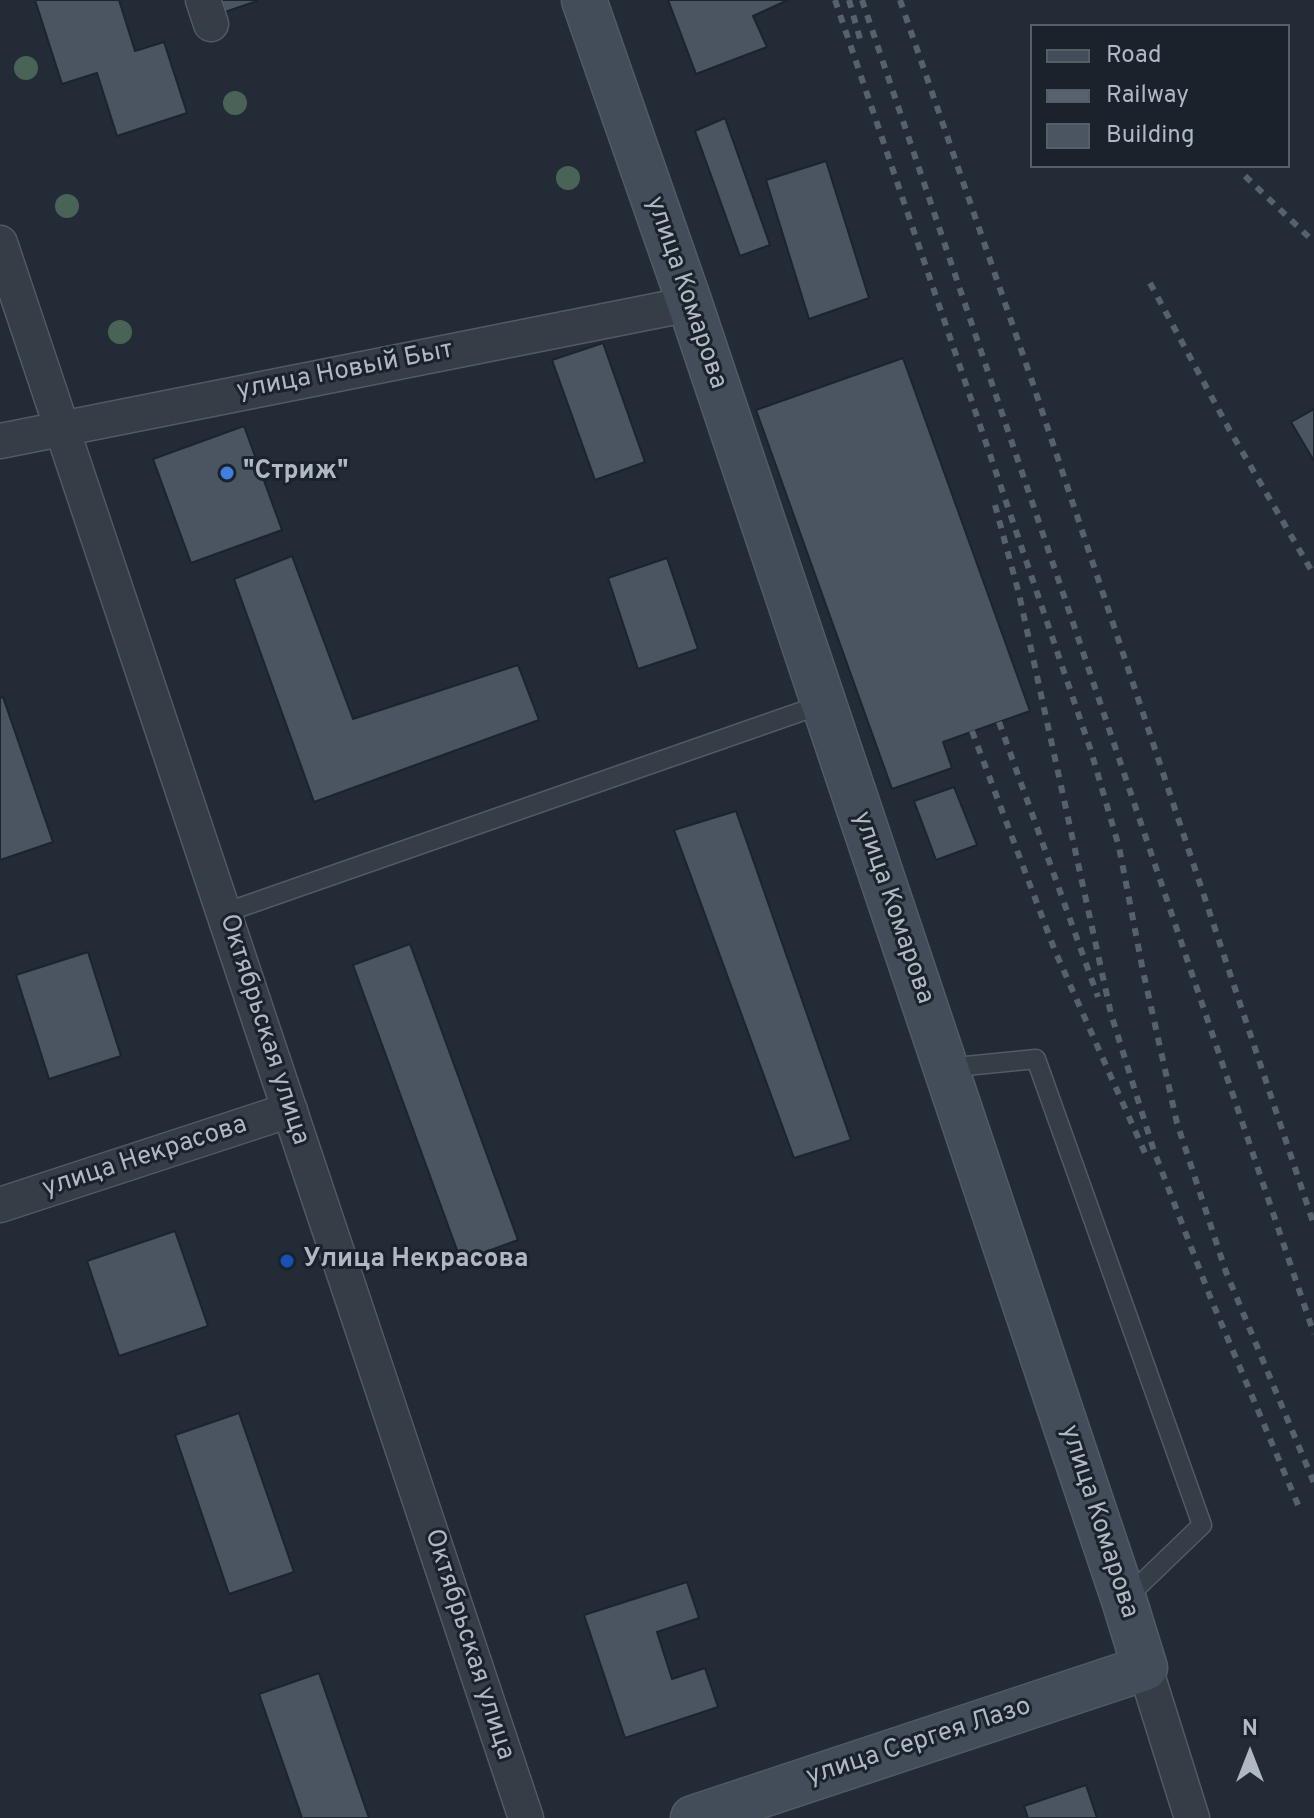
<!DOCTYPE html>
<html>
<head>
<meta charset="utf-8">
<style>
	body { margin:0 }
	#map { position:relative; width:1314px; height:1818px; overflow:hidden; background:#222b36; font-family:Overpass,sans-serif }
	canvas { display:block }
	.legend { position:absolute; left:1030px; top:24px; width:260px; height:144px; box-sizing:border-box; background:#1a222b; border:2px solid #565e68; margin:0; padding:10px 14px; list-style:none; font-size:24px; color:#afb8c3 }
	.legend li { display:flex; align-items:center; gap:16px; height:40px }
	.legend b { width:40px; border:2px solid #565e68 }
	.north { position:absolute; left:1210px; top:1714px; width:80px; height:80px; -webkit-text-stroke:6px #1a222b; paint-order:stroke; rotate:0deg; font-size:22px; font-weight:700; line-height:32px; text-align:center; color:#afb8c3 }
	.north::after { content:''; display:block; margin:auto; width:28px; height:36px; background:#afb8c3; clip-path:polygon(50% 0,100% 100%,50% 72%,0 100%) }
</style>
</head>
<body>
<div id="map">
<canvas width="1314" height="1818"></canvas>
<ul class="legend">
<li><b style="height:10px;background:#434c59"></b>Road</li>
<li><b style="height:10px;background:#57616d"></b>Railway</li>
<li><b style="height:22px;background:#4a5561"></b>Building</li>
</ul>
<div class="north">N</div>
</div>
<script>
const ctx = document.querySelector('canvas').getContext('2d');
ctx.lineJoin = 'round';
function paint(path, color) { ctx.fillStyle = color; ctx.fill(path, 'evenodd'); }
const toPath = rows => new Path2D(rows.map(r => 'M' + r).join(''));
function stroke(path, color, width, dash) { ctx.strokeStyle = color; ctx.lineWidth = width; ctx.lineCap = dash ? 'butt' : 'round'; ctx.setLineDash(dash || []); ctx.stroke(path); }
function write(font, color, halo, rows, align = 'center') {
  ctx.font = font + ' Overpass,sans-serif'; ctx.lineWidth = 6; ctx.setLineDash([]); ctx.textBaseline = 'middle'; ctx.strokeStyle = halo; ctx.fillStyle = color; for (const [text, x, y, turn = 0] of rows) {
    ctx.save(); ctx.translate(x, y); ctx.rotate((+turn || 0) * Math.PI / 180); ctx.textAlign = isNaN(turn) ? turn : align; if (halo) ctx.strokeText(text, 0, 0); ctx.fillText(text, 0, 0); ctx.restore();
  }
}
const building = toPath([
	[35,0,119,0,135,51,164,42,187,113,117,136,97,73,62,84,35,0],
	[218,0,257,0,257,1,222,13,218,0],
	[668,0,788,0,753,16,767,47,696,74,668,0],
	[725,118,770,245,740,256,695,131,725,118],
	[826,161,869,298,809,319,766,180,826,161],
	[603,343,645,462,595,480,552,360,603,343],
	[903,358,1030,711,943,742,952,768,892,789,756,410,903,358],
	[1314,409,1314,461,1291,422,1314,409],
	[244,426,282,530,191,563,153,459,244,426],
	[292,556,353,719,518,665,539,720,314,802,234,579,292,556],
	[667,558,698,649,638,669,608,578,667,558],
	[3,697,53,842,0,860,0,698,3,697],
	[954,787,977,845,936,860,914,801,954,787],
	[736,811,851,1140,794,1158,674,830,736,811],
	[410,944,518,1240,461,1261,353,965,410,944],
	[88,952,121,1056,49,1079,16,975,88,952],
	[175,1231,208,1326,119,1356,87,1261,175,1231],
	[239,1413,294,1572,229,1594,175,1435,239,1413],
	[687,1582,699,1618,657,1632,672,1679,705,1668,718,1707,625,1738,584,1615,687,1582],
	[319,1673,369,1818,302,1818,259,1694,319,1673],
	[1086,1785,1097,1818,1028,1818,1024,1806,1086,1785]
]);
const lane = toPath([
	[224,913,823,704],
	[946,1068,1036,1059,1202,1525,1124,1600]
]);
const street = toPath([
	[203,0,211,24],
	[0,243,526,1818],
	[0,441,690,304],
	[0,1205,290,1110],
	[1145,1668,1192,1818]
]);
const secondary = toPath([
	[584,0,690,304,1124,1600,1145,1668,693,1818]
]);
const rail = toPath([
	[835,0,1091,751,1119,847,1143,971,1177,1123,1226,1272,1314,1483],
	[849,0,862,46],
	[862,0,1314,1334],
	[900,0,1033,384,1314,1225],
	[1245,176,1314,242],
	[1150,283,1229,429,1314,575],
	[995,505,1019,594,1111,1014,1154,1151,1211,1299,1301,1512],
	[999,722,1098,997],
	[972,731,1055,951,1145,1153]
]);
const trees = [
	[26,68],
	[235,103],
	[568,178],
	[67,206],
	[120,332]
];
const markers = [
	[227,473,8,"#3f7fe0"],
	[287,1261,8,"#1a4fb4"]
];
const streetNames = [
	["улица Комарова",685,293,71],
	["улица Новый Быт",345,372,-11],
	["улица Комарова",892,908,71],
	["Октябрьская улица",263,1030,72],
	["улица Некрасова",145,1158,-18],
	["улица Комарова",1098,1522,72],
	["Октябрьская улица",468,1645,72],
	["улица Сергея Лазо",919,1743,-18]
];
const poiNames = [
	["\"Стриж\"",243,473],
	["Улица Некрасова",303,1261]
];
paint(building, '#4a5561');
stroke(building, '#1c242d', 2);
stroke(lane, '#525b64', 21);
stroke(street, '#525b64', 37);
stroke(secondary, '#525b64', 47);
stroke(lane, '#353d46', 18);
stroke(street, '#353d46', 34);
stroke(secondary, '#434c59', 44);
stroke(rail, '#57616d', 6, [8, 8]);
ctx.fillStyle = '#496456';
for (const [x, y] of trees) { ctx.beginPath(); ctx.arc(x, y, 12, 0, 2 * Math.PI); ctx.fill(); }
for (const [x, y, r, color] of markers) { const dot = new Path2D(); dot.arc(x, y, r, 0, 2 * Math.PI); ctx.fillStyle = color; ctx.fill(dot); stroke(dot, '#1a222b', 3); }
write('26px', '#afb8c3', '#1a222b', streetNames);
write('bold 26px', '#afb8c3', '#1a222b', poiNames, 'left');
</script>
</body>
</html>
